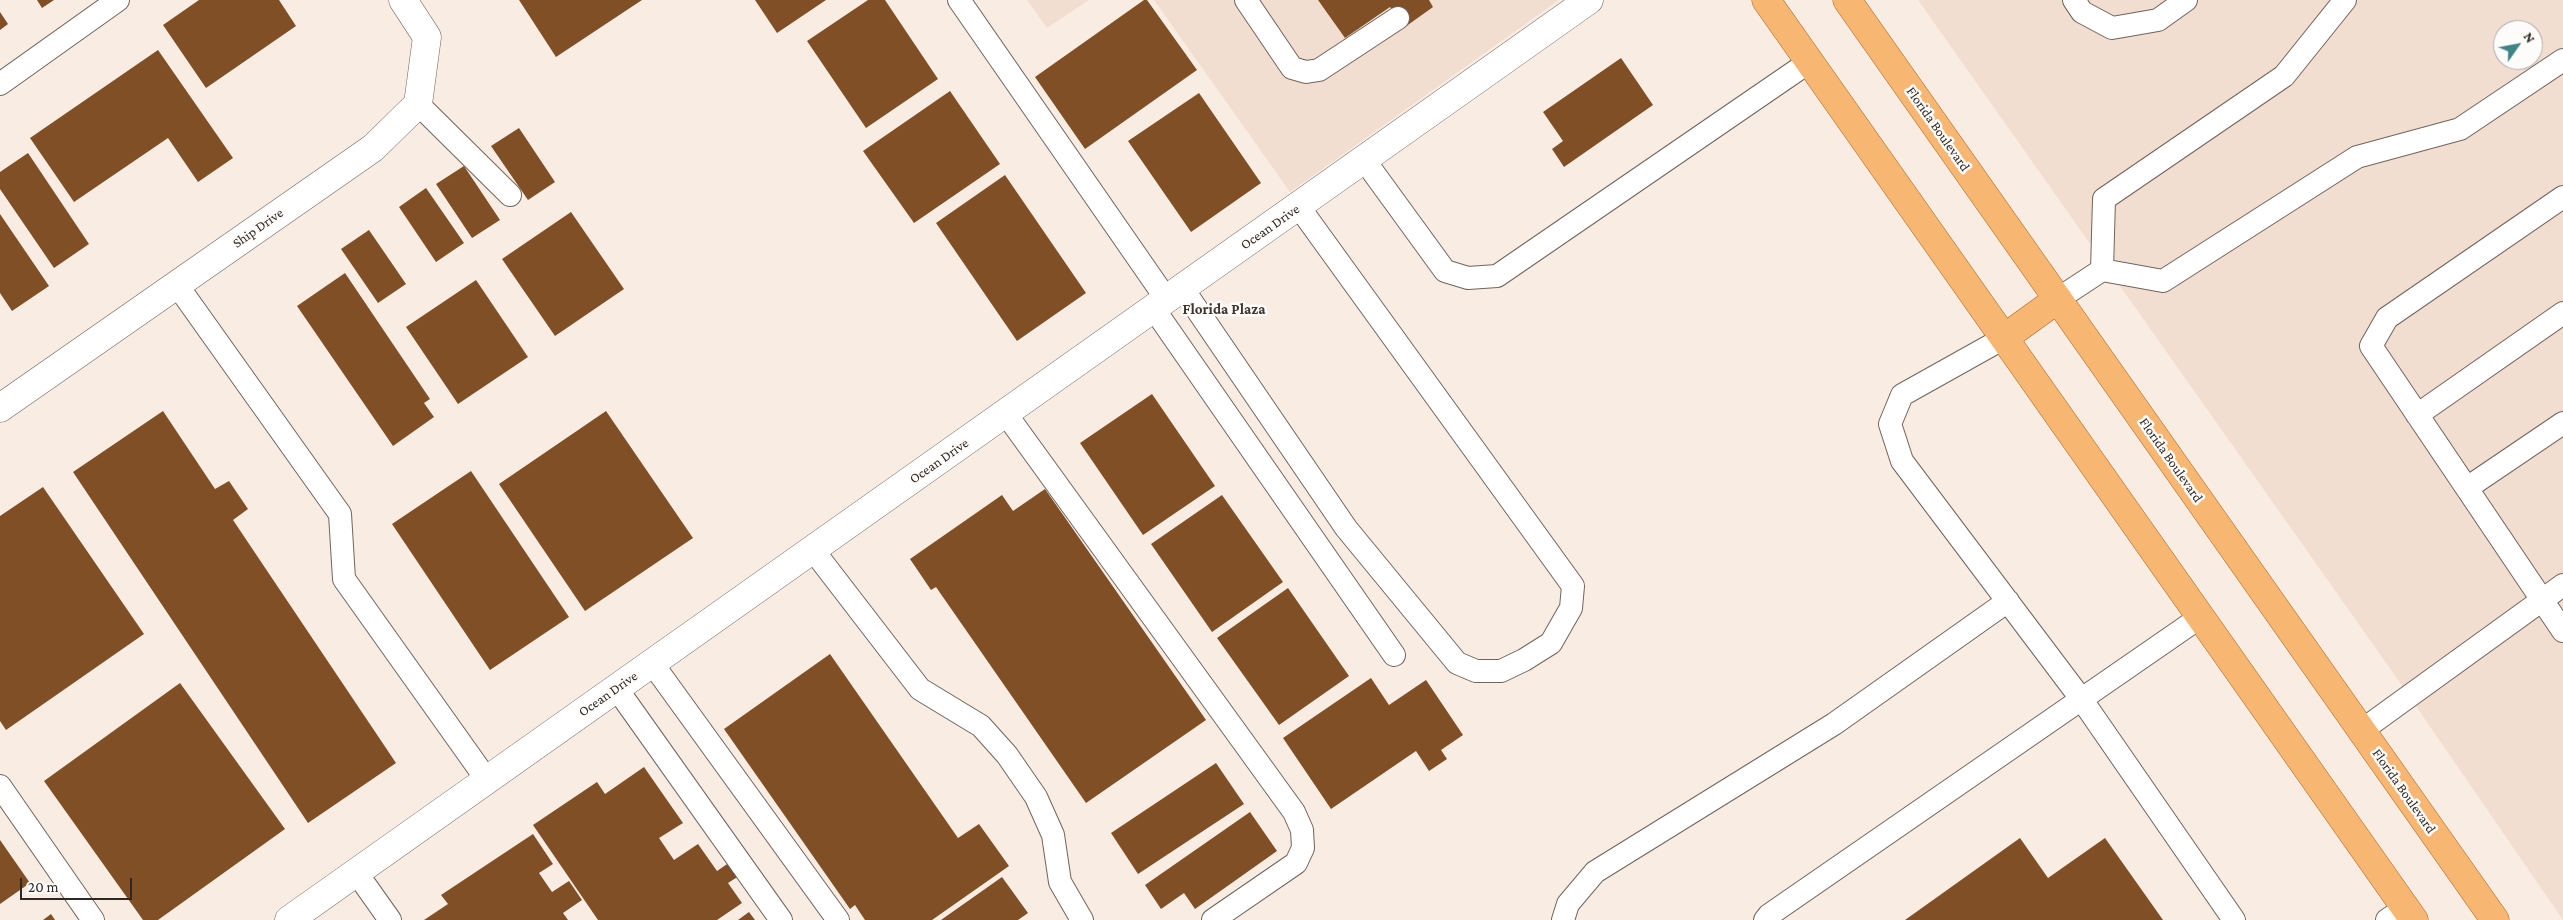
<!DOCTYPE html>
<html>
<head>
<meta charset="utf-8">
<style>
	body { margin:0 }
	#map { position:relative; width:2563px; height:920px; overflow:hidden; background:#f9ece3; font-family:"Crimson Pro",serif }
	canvas { display:block }
	.north { position:absolute; left:2493px; top:20px; width:50px; height:50px; box-sizing:border-box; background:#fefcfa; border:1px solid #aba8a5; border-radius:50%; rotate:57deg; font-size:14px; font-weight:700; line-height:20px; text-align:center; color:#2e2925 }
	.north::after { content:''; display:block; margin:auto; width:18px; height:22px; background:#3e8686; clip-path:polygon(50% 0,100% 100%,50% 72%,0 100%) }
	.scale { position:absolute; left:20px; top:878px; width:112px; height:22px; box-sizing:border-box; border:2px solid #2e2925; border-top:0; padding-left:6px; font-size:15px; line-height:18px; white-space:nowrap; color:#2e2925; -webkit-text-stroke:4px #fefcfa; paint-order:stroke }
</style>
</head>
<body>
<div id="map">
<canvas width="2563" height="920"></canvas>
<div class="north">N</div>
<div class="scale">20 m</div>
</div>
<script>
const ctx = document.querySelector('canvas').getContext('2d');
ctx.lineJoin = 'round';
function paint(path, color) { ctx.fillStyle = color; ctx.fill(path, 'evenodd'); }
const toPath = rows => new Path2D(rows.map(r => 'M' + r).join(''));
function stroke(path, color, width, dash) { ctx.strokeStyle = color; ctx.lineWidth = width; ctx.lineCap = dash ? 'butt' : 'round'; ctx.setLineDash(dash || []); ctx.stroke(path); }
function write(font, color, halo, rows, align = 'center') {
  ctx.font = font + ' "Crimson Pro",serif'; ctx.lineWidth = 5; ctx.setLineDash([]); ctx.textBaseline = 'middle'; ctx.strokeStyle = halo; ctx.fillStyle = color; for (const [text, x, y, turn = 0] of rows) {
    ctx.save(); ctx.translate(x, y); ctx.rotate((+turn || 0) * Math.PI / 180); ctx.textAlign = isNaN(turn) ? turn : align; if (halo) ctx.strokeText(text, 0, 0); ctx.fillText(text, 0, 0); ctx.restore();
  }
}
const built = toPath([
	[1027,0,1089,0,1047,28],
	[1154,0,1559,0,1290,192],
	[1918,0,2563,0,2563,920,2389,667],
	[2503,30,2533,30,2533,60,2503,60]
]);
const building = toPath([
	[37,0,54,0,42,8],
	[199,0,279,0,296,26,206,88,163,25],
	[519,0,642,0,556,57],
	[755,0,826,0,777,33],
	[868,0,885,0,938,79,866,128,807,41],
	[1144,0,1147,0,1197,70,1085,149,1035,77],
	[1318,0,1429,0,1433,7,1405,27,1390,7,1345,38],
	[0,12,8,24,0,30],
	[158,50,233,158,198,182,168,138,74,202,30,138],
	[1621,58,1653,105,1564,167,1552,149,1563,141,1543,112],
	[950,91,1000,164,914,223,863,151],
	[1199,93,1261,183,1191,232,1128,141],
	[519,128,555,182,528,200,491,146],
	[28,153,89,244,54,268,0,189,0,172],
	[464,166,500,220,472,238,436,184],
	[1005,175,1086,293,1017,341,936,223],
	[426,188,464,243,436,262,399,207],
	[571,212,624,289,555,336,502,259],
	[0,214,49,286,12,311,0,293],
	[369,230,406,284,378,303,341,249],
	[345,273,430,399,424,403,434,417,393,446,297,306],
	[476,280,528,357,458,404,406,327],
	[1152,394,1215,486,1143,535,1080,443],
	[163,411,215,489,229,481,248,509,233,520,396,763,308,823,73,472],
	[606,411,693,538,585,611,499,484],
	[471,471,569,617,490,670,392,524],
	[43,487,144,634,6,730,0,721,0,516],
	[1045,489,1206,720,1086,803,936,587,931,590,910,559,1002,495,1013,511],
	[1222,495,1283,582,1212,632,1151,544],
	[1288,588,1349,676,1279,725,1217,638],
	[830,654,958,838,979,824,1009,866,932,920,865,920,855,905,850,909,724,729],
	[1371,678,1389,705,1426,680,1463,735,1441,750,1447,759,1429,771,1416,751,1331,809,1283,738],
	[180,683,285,829,158,920,143,920,44,781],
	[1216,763,1244,804,1138,874,1111,833],
	[644,767,683,823,659,838,674,860,698,844,717,871,733,860,742,874,728,883,742,903,717,920,598,920,533,825,597,782,605,794],
	[1250,812,1277,851,1195,909,1184,893,1161,909,1145,885],
	[533,834,553,864,539,873,552,892,569,881,582,900,563,913,568,920,424,920,448,904,441,895],
	[2020,838,2048,878,2105,838,2163,920,1905,920],
	[0,840,30,883,0,904],
	[1002,877,1028,913,1018,920,941,920],
	[749,912,755,920,738,920],
	[51,914,55,920,43,920]
]);
const service = toPath([
	[959,0,1167,300],
	[1246,0,1292,68,1306,72,1319,70,1398,18],
	[2074,0,2082,12,2112,28,2158,20,2186,0],
	[0,84,118,0],
	[418,104,510,195],
	[1365,161,1445,271,1468,278,1497,276,1809,62],
	[2563,197,2387,318,2371,346,2563,631],
	[2102,270,2104,199,2284,76,2345,0],
	[177,285,340,514,344,579,487,780],
	[1183,289,1346,528,1457,663,1476,671,1501,671,1524,660,1551,643,1571,608,1573,586,1299,207],
	[2058,299,2102,270,2163,281,2357,157,2460,129,2563,60],
	[1154,309,1394,655],
	[2004,338,1902,395,1890,424,1902,461,2082,700,2234,920],
	[1006,414,1294,812,1302,830,1303,848,1296,863,1213,920],
	[2417,415,2563,313],
	[2467,488,2563,423],
	[813,550,920,689,981,726,1007,755,1036,797,1053,835,1060,882,1082,920],
	[652,663,838,920],
	[617,689,781,920],
	[2361,731,2563,585],
	[0,786,93,920],
	[356,872,390,920],
	[1563,920,1568,904,1595,872,1834,724,2008,601],
	[1765,920,1769,915,2199,618],
	[2387,920,2405,908]
]);
const minor = toPath([
	[0,408,373,148,418,104,427,37,403,0],
	[289,920,1589,0]
]);
const primary = toPath([
	[1766,0,2414,920],
	[1847,0,2495,920],
	[2004,338,2058,299]
]);
const streetNames = [
	["Florida Boulevard",1938,129,55],
	["Ocean Drive",1270,227,-35],
	["Ship Drive",258,228,-35],
	["Florida Boulevard",2171,460,55],
	["Ocean Drive",939,461,-35],
	["Ocean Drive",608,694,-35],
	["Florida Boulevard",2404,791,55]
];
const neighbourhoodNames = [
	["Florida Plaza",1224,309]
];
paint(built, '#f2ded0');
paint(building, '#804f25');
stroke(service, '#70655c', 24);
stroke(minor, '#70655c', 29);
stroke(primary, '#ad661b', 29);
stroke(service, '#fff', 22);
stroke(minor, '#fff', 28);
stroke(primary, '#f7b773', 28);
write('14px', '#2e2925', '#fefcfa', streetNames);
write('bold 15px', '#3f352e', '#fefcfa', neighbourhoodNames);
</script>
</body>
</html>
